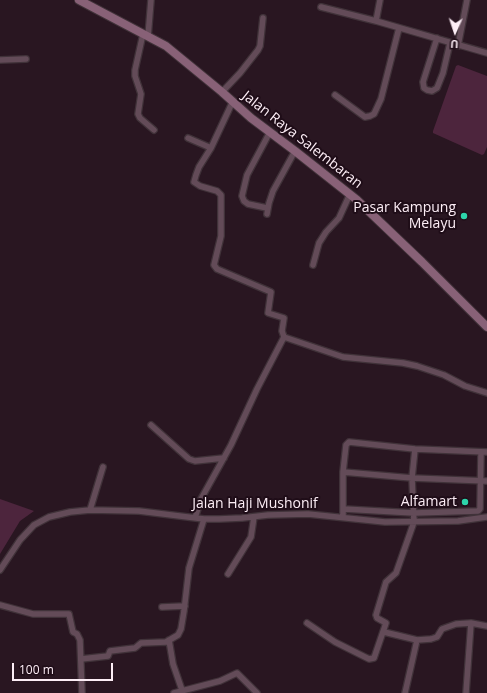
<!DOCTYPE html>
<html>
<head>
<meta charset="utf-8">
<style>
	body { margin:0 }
	#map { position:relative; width:487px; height:693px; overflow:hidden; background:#291621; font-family:"Open Sans",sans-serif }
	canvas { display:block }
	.north { position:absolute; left:435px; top:12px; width:40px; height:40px; -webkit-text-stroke:3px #1f0d18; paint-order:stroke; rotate:183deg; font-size:11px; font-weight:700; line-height:16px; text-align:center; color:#fdeef6 }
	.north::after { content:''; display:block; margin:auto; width:14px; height:18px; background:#fdeef6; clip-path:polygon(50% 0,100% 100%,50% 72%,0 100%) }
	.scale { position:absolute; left:12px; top:663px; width:101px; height:18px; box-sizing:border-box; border:2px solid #fdeef6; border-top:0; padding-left:5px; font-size:12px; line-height:14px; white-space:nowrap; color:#fdeef6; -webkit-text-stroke:3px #1f0d18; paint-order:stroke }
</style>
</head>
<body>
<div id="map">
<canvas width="487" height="693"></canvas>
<div class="north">U</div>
<div class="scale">100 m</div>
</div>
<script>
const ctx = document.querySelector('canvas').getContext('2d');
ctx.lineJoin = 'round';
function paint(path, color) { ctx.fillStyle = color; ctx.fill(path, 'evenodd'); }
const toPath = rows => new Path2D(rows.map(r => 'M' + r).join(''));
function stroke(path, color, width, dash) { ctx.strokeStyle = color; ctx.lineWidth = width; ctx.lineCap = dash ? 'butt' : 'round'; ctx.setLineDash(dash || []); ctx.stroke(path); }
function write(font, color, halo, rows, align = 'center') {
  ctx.font = font + ' "Open Sans",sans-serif'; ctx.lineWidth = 4; ctx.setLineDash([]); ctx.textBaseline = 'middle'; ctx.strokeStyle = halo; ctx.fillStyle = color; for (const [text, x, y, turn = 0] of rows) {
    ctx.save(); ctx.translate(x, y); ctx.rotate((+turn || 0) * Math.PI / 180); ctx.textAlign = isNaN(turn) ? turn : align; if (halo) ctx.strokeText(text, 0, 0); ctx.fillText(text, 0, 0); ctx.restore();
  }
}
const green = toPath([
	[458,65,487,76,487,147,484,154,482,155,433,133,433,131,456,66],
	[0,499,34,511,20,521,0,554]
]);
const minor = toPath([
	[321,7,376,21,487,53],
	[376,21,380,0],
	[143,34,135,70,135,76,141,94,138,114,140,118,154,130],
	[148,37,151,0],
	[437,38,423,82,424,88,427,90,432,91,437,88,443,73,450,43],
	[458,46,467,0],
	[0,60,26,59],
	[222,92,240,73,258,50,260,46,263,18],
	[335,95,365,117,370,116,374,114,381,99,399,28],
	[188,138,211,148,233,101],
	[267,208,248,204,244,201,242,196,247,175,270,132],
	[267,214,269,203,273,191,295,151],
	[313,265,319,243,326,232,339,218,350,194],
	[284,337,343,357,403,363,417,366,444,375,465,386,487,393],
	[151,425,189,459,195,461,224,458],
	[343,472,412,478,487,481],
	[344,509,414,513,478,511,480,509,481,453],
	[90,510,103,467],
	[343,517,343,472,346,445,349,442,415,449,487,452],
	[195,518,201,499,231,445,257,389,284,337,282,331,284,318,268,313,271,292,217,269,214,265,221,236,221,195,217,191,200,186,194,182,196,175,199,167,211,148],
	[0,570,20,540,34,525,49,517,70,512,90,510,139,511,204,519,219,519,242,518,268,515,308,514,385,522,458,521,487,517],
	[228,574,251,537,254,517],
	[0,605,33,614,69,614,73,632,77,634,80,640,82,693],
	[162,607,185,606],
	[307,623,335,642,369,659,374,658,386,623,377,618,376,615,386,582,396,573,414,522,412,478,415,449],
	[384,632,417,640,431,639,437,637,442,629,456,624,471,623,487,626],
	[169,640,173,664,182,690],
	[81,659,108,656,110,651,135,648,141,643,166,642,178,635,181,629,184,611,189,568,204,519],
	[174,693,220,681,237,673,257,693],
	[405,693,417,640],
	[466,693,471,623]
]);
const secondary = toPath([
	[79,0,166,46,222,92,251,118,295,151,357,200,422,262,487,327]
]);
const markers = [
	[464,216,4,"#2dd5ab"],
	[465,502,4,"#2dd5ab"]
];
const streetNames = [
	["Jalan Raya Salembaran",302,140,38],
	["Jalan Haji Mushonif",255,504]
];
const poiNames = [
	["Pasar Kampung",456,208],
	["Melayu",456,224],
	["Alfamart",457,502]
];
paint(green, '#4d253d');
stroke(minor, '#403239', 8);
stroke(secondary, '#403239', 10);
stroke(minor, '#634b58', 5.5);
stroke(secondary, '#886177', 8);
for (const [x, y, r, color] of markers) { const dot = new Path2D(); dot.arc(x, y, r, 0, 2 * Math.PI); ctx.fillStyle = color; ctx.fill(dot); stroke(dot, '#1f0d18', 1.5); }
write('14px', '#fdeef6', '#1f0d18', streetNames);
write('14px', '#fdeef6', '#1f0d18', poiNames, 'right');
</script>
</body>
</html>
